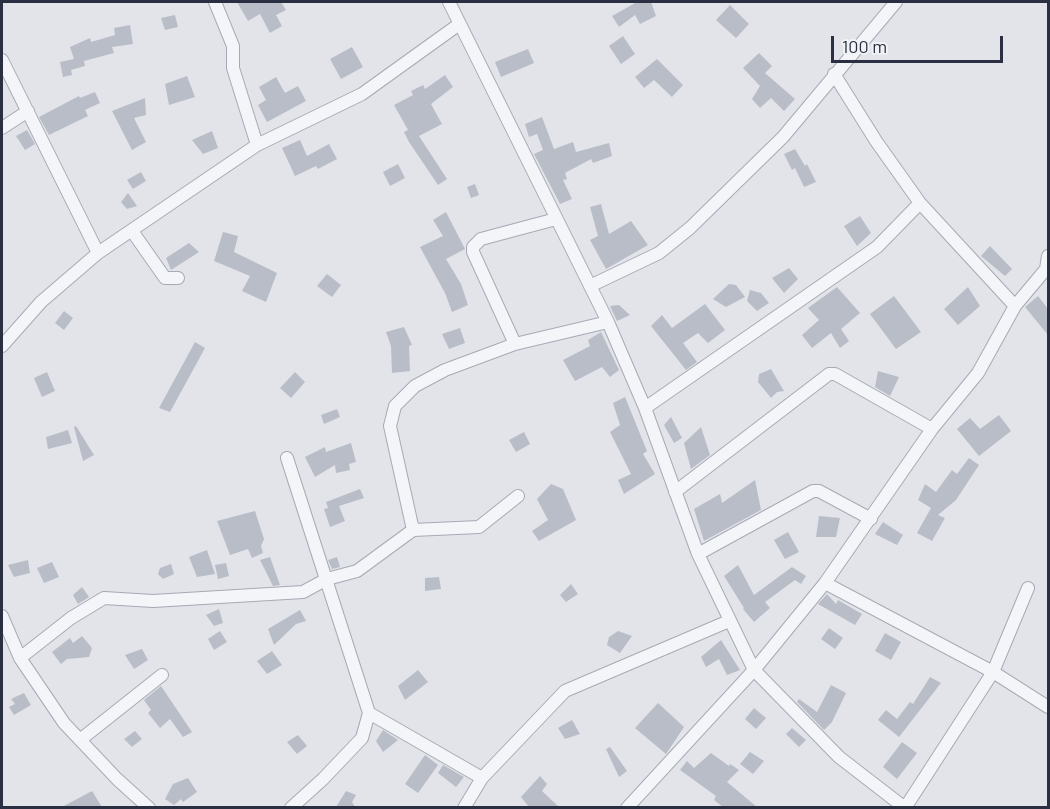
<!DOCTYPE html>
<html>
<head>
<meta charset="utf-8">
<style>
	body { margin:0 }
	#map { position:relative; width:1050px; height:809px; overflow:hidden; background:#e2e4ea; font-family:Barlow,sans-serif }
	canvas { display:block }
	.frame { position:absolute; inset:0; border:3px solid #2a3042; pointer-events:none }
	.scale { position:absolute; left:831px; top:36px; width:172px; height:27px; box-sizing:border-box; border:3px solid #2a3042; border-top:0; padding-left:8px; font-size:18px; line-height:21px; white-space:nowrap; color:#2a3042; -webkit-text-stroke:4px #f1f3f7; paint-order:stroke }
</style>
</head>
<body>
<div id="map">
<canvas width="1050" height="809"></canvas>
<div class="frame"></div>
<div class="scale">100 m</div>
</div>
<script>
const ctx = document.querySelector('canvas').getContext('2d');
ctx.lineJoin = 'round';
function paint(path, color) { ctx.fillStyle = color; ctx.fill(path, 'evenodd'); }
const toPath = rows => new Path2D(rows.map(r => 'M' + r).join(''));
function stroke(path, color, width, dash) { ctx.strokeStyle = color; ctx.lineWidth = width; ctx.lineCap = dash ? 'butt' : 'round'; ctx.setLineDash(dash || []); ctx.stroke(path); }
const building = toPath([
	[237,2,281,2,286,10,276,15,282,26,270,33,260,14,248,21],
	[637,2,651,2,656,16,640,24,635,15,619,27,612,16],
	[730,5,749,24,736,38,716,20],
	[175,15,178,27,165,30,161,18],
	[130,25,133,44,112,47,114,53,84,61,85,66,71,70,72,75,63,77,60,62,74,59,70,47,90,38,91,42,115,35,114,28],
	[623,36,635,54,621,64,609,46],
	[352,47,363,67,341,79,330,59],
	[528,49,534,63,501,77,495,62],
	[759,53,772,66,765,73,795,99,784,111,771,98,760,108,752,99,760,86,743,68],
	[657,59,683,85,672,97,654,80,644,88,635,77],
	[445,75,453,87,431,104,442,124,419,136,447,179,438,185,409,142,404,132,408,130,394,105,413,95,411,91,423,85,425,89],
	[187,76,195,97,169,105,165,84],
	[276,77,285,93,298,86,306,101,267,122,258,105,266,100,259,87],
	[95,92,100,103,85,110,88,116,49,135,39,117,79,96,80,98],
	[145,98,146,115,134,118,146,142,132,150,112,111],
	[542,117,554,149,573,142,576,152,609,143,612,156,593,163,591,159,565,173,567,179,563,180,572,199,560,204,534,154,543,150,537,134,529,137,525,124],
	[27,130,35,144,25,150,16,136],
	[212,131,218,148,203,154,192,140],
	[300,140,307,156,329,144,337,159,318,169,316,166,295,176,282,148],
	[795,149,805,166,807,164,816,182,804,187,795,168,792,170,784,154],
	[398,164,405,178,390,186,383,172],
	[141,172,146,181,133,189,127,180],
	[475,184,479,195,471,198,467,187],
	[128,193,137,206,127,209,121,202],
	[601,204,609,234,631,221,648,245,606,269,590,240,598,236,590,207],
	[446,212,465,249,446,259,461,284,468,305,452,312,445,293,420,247,443,236,433,220],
	[860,216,871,233,857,246,844,226],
	[223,232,238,236,234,252,277,273,266,302,242,291,250,276,214,261],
	[189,243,199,252,171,270,166,258],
	[990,246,1012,269,1005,276,981,256],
	[789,268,798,279,784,293,772,278],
	[327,274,341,285,332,297,317,286],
	[729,284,736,285,745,297,726,307,713,299],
	[837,287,860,313,841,329,849,341,840,348,831,333,812,348,802,335,819,320,808,308],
	[968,287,980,306,958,325,944,309],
	[750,290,761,293,769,303,757,311,747,301],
	[894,296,921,332,896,349,870,314],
	[1038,296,1048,309,1048,335,1025,307],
	[705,304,725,330,708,343,698,333,683,343,697,362,686,370,651,326,662,315,672,328],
	[619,305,630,315,617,321,610,306],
	[64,311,73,318,64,330,55,323],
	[404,327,412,345,409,346,410,371,392,373,391,346,386,332],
	[460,328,465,343,449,349,442,334],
	[601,332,619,370,610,377,602,367,575,381,563,360,590,346,588,340],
	[195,342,205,348,170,412,159,408],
	[771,369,784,391,777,392,771,398,758,382,759,374],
	[878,371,899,377,890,396,875,387],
	[47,372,55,391,42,397,34,378],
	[295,372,305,382,291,398,280,388],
	[625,397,647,451,643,454,655,474,624,494,618,480,631,474,610,432,620,425,613,403],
	[337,409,340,417,324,424,321,415],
	[999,415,1011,431,979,456,957,429,970,418,980,429],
	[671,417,682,438,674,443,664,425],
	[76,426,94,455,83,461,74,427],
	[701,427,710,455,691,469,684,443],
	[68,430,72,443,48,449,46,437],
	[524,432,530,444,516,452,509,440],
	[351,443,356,462,349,464,350,470,336,473,335,465,315,477,305,457,325,447,326,452],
	[969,458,979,465,956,500,938,515,945,518,932,541,917,533,931,508,918,500,925,484,936,492,952,470,957,474],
	[755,480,761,510,704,541,694,509,720,494,722,503],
	[551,484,563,489,576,520,539,541,532,531,548,520,537,499],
	[360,489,364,498,339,506,345,521,330,527,324,509,328,508,326,502],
	[255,511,264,539,261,546,263,553,252,558,248,549,230,555,217,521],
	[819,516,840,518,836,537,816,537],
	[883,522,903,535,897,545,875,534],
	[788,532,799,552,785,559,774,540],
	[207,550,215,574,197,577,189,557],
	[270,557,280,585,273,586,260,560],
	[337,557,340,567,332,569,328,560],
	[28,560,30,573,14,577,8,565],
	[52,562,59,577,44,583,37,568],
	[226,563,229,576,218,579,215,565],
	[171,564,174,574,163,579,158,574,160,568],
	[738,565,754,595,792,567,806,576,801,584,795,580,765,602,770,608,754,622,743,609,744,608,724,576],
	[439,577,441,589,425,591,425,578],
	[571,584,578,594,566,602,560,595],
	[82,587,89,597,78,604,73,595],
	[827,594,836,604,838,600,862,614,855,625,818,604],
	[219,609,223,623,214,626,206,615],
	[300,610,306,621,296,624,274,645,268,629],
	[829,628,843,638,835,649,821,639],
	[220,631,227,642,214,650,208,639],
	[618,631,632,636,620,653,607,645,609,637],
	[885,633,901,642,891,660,875,651],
	[82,636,92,648,89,657,67,659,61,664,52,652,70,638,73,643],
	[721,640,740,670,727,675,719,659,706,667,701,657],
	[142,649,148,660,134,669,125,655],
	[272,651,282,665,267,674,257,661],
	[418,670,428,682,405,700,398,686],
	[930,677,941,683,899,737,878,720,886,710,897,719,910,702,913,704],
	[831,685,846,693,832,722,824,730,797,702,799,699,817,712],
	[161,686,192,732,183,737,170,719,160,728,148,713,151,710,144,700],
	[24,693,31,705,14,715,9,707,15,704,11,699],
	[658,703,684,727,666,754,635,728],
	[754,708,766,718,756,729,745,719],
	[572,720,580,734,565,739,558,728],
	[792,728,806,740,799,747,786,734],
	[383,730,398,740,383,752,376,741],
	[135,731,142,739,132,747,124,739],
	[298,735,307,746,297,754,287,742],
	[902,742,917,753,897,779,883,767],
	[610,747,627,771,619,777,606,749],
	[750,752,764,761,753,774,740,764],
	[711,753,729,766,730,764,739,770,727,782,757,807,723,807,714,800,716,796,680,770,687,761,694,768],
	[425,755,438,765,418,793,405,784],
	[443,765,464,777,456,787,438,773],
	[540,776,547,784,542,791,559,807,529,807,521,797],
	[188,778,197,792,183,802,181,799,174,805,165,799,173,784],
	[92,791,102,807,62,807],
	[346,791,356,795,352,802,355,807,336,807]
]);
const minor = toPath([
	[215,2,233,46,233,68,257,145],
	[449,2,608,322,645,408,698,554,754,670,839,757,905,808],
	[2,60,98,253],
	[834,74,876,141,920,203,1015,306],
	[2,128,28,111],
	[132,231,165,278,178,278],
	[590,286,659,253,690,228,783,137,896,2],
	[515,344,473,252,473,247,481,239,556,219],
	[2,346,41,302,98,253,257,145,362,94,458,25],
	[645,408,877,247,920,203],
	[287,458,369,713,362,738,323,779,291,808],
	[675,492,829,374,835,374,932,429],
	[413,530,390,426,395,406,415,386,445,370,515,344,608,322],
	[698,554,813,491,819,491,871,519],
	[825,583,993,672,1048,707],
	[2,616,20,658,64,723,117,779,149,808],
	[20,658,71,618,104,598,153,601,303,592,327,579,357,571,413,530,479,527,518,496],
	[369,713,482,778],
	[80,740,162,675],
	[464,808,482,778,565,691,729,621],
	[627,808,754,670,825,583,932,429,978,373,1015,306,1046,269,1048,256],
	[905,808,993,672,1028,588]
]);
paint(building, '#b9bdc7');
stroke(minor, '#a7aab4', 14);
stroke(minor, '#f4f5f8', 12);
</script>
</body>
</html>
